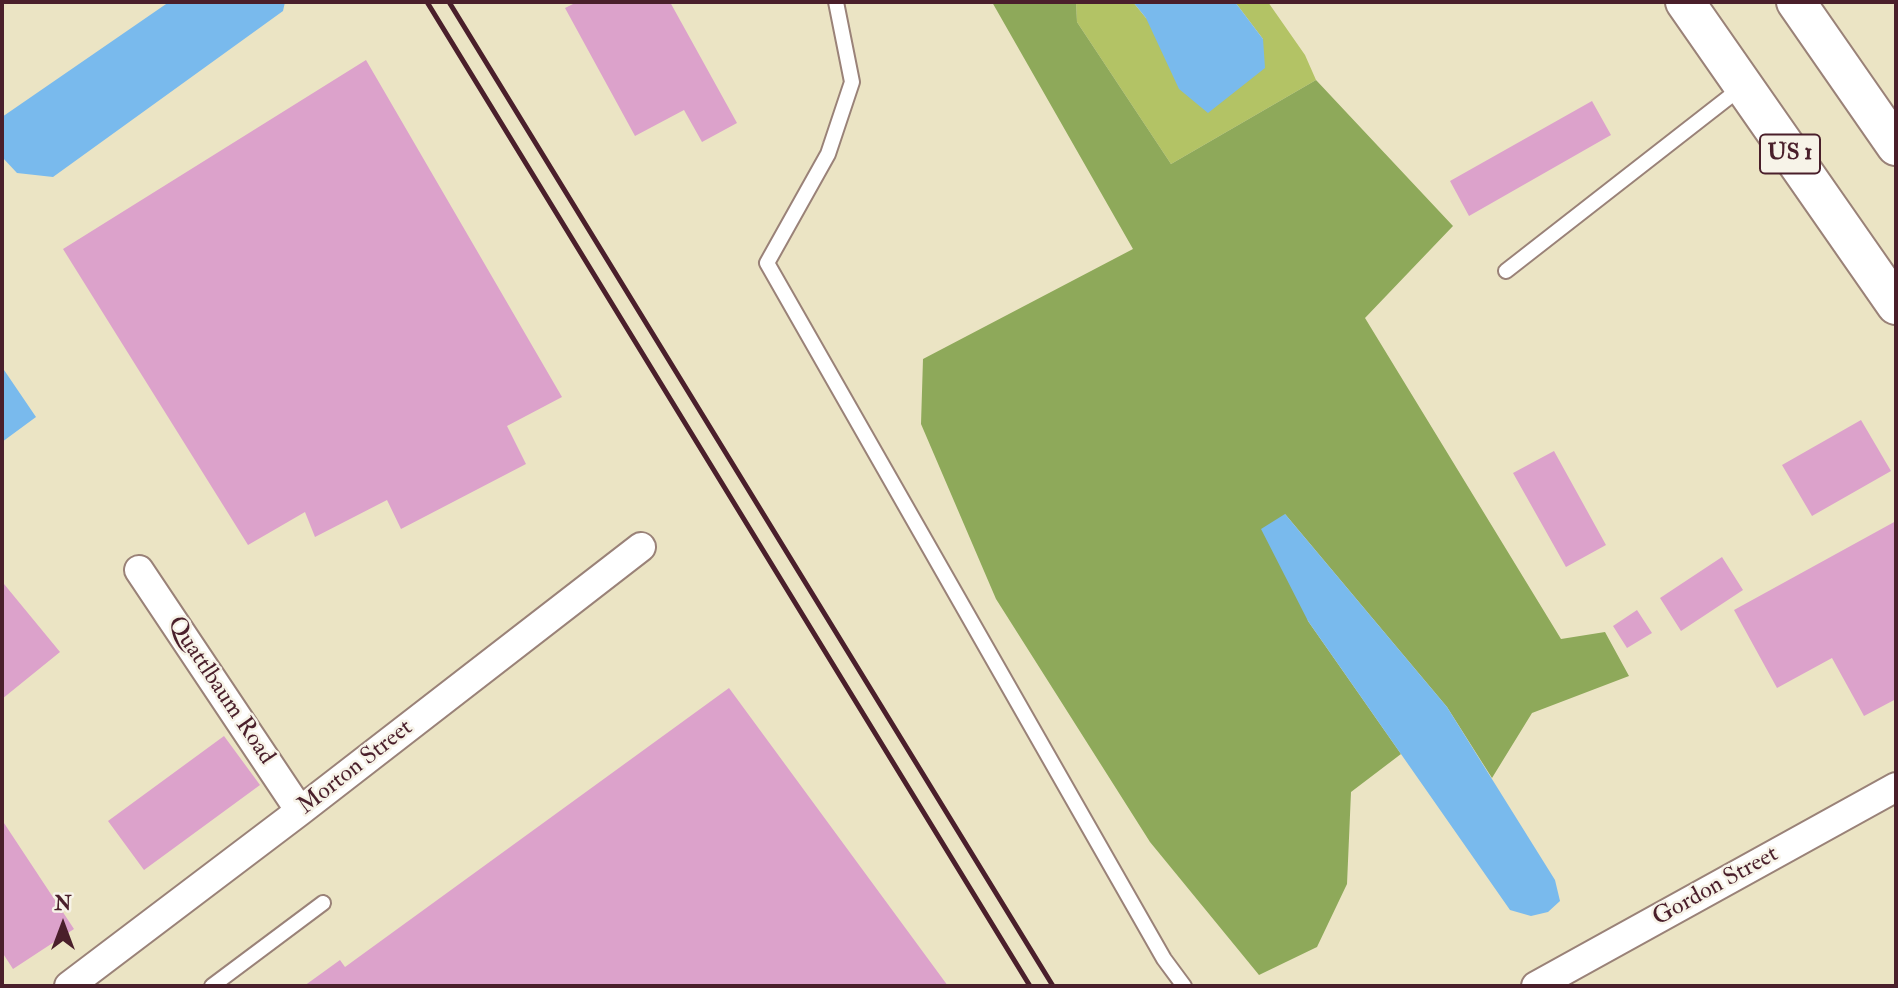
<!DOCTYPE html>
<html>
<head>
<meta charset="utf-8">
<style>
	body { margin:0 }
	#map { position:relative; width:1898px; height:988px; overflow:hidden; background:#ebe4c4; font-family:"IM FELL Double Pica",serif }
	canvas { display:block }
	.frame { position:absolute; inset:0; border:4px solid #4a1f2b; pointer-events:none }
	.north { position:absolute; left:28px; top:890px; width:70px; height:70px; -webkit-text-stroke:5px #f7f3e8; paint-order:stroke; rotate:0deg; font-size:19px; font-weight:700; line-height:28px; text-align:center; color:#4a1f2b }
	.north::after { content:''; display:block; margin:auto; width:24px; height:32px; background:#4a1f2b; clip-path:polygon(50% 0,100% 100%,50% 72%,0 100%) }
</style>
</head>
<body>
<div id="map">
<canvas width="1898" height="988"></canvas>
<div class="frame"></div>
<div class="north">N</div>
</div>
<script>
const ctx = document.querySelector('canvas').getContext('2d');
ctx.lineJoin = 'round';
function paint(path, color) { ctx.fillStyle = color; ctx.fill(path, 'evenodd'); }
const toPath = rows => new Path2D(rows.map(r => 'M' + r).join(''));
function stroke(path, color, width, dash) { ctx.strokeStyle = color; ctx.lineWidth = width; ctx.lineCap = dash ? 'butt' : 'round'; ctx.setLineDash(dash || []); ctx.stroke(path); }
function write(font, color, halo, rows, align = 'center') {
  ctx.font = font + ' "IM FELL Double Pica",serif'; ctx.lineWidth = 5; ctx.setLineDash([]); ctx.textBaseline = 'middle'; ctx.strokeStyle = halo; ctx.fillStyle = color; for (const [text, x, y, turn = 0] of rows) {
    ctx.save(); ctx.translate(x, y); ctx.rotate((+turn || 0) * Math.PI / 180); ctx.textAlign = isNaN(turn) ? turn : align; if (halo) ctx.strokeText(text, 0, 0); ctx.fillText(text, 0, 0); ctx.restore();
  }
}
const green = toPath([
	[1076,2,1133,2,1146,18,1263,39,1235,2,1268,2,1305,55,1316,80,1171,164,1077,22]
]);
const forest = toPath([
	[992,2,1076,2,1077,22,1171,164,1316,80,1453,226,1365,318,1561,639,1605,632,1629,676,1532,713,1492,778,1447,707,1285,514,1308,621,1401,754,1351,792,1347,884,1317,947,1259,975,1150,842,996,599,921,424,923,359,1133,249]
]);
const water = toPath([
	[169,2,285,2,283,11,53,177,17,173,2,157,2,117],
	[1133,2,1235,2,1263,39,1265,68,1208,113,1179,89,1146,18],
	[2,367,36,417,2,442],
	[1285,514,1447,707,1555,880,1560,901,1548,912,1531,916,1510,910,1308,621,1261,529]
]);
const building = toPath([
	[577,2,670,2,737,123,702,142,684,110,635,136,565,8],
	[366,60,562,397,507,426,526,464,401,529,387,500,315,537,305,512,248,545,63,249],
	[1592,101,1611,135,1469,216,1450,181],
	[1861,420,1891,471,1812,516,1782,465],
	[1554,451,1606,545,1566,567,1513,473],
	[1896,521,1896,699,1864,716,1832,658,1777,688,1734,610],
	[1722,557,1743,590,1681,631,1660,598],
	[4,584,60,652,2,699,2,586],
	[1637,610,1652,633,1627,648,1613,626],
	[729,688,948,986,304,986,340,960,345,967],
	[224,736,260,785,144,870,108,821],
	[2,820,74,929,13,969,2,952]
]);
const service = toPath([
	[836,2,852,82,828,154,767,263,1164,959,1184,986],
	[1506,271,1742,87],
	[212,986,323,903]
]);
const minor = toPath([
	[139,570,300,811],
	[69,986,300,811,641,547],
	[1536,986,1896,787]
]);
const primary = toPath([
	[1685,2,1896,305],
	[1796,2,1896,146]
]);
const rail = toPath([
	[427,2,1030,986],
	[449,2,1053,986]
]);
const shields = [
	[1790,154,60]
];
const shieldNames = [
	["US 1",1790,154]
];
const streetNames = [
	["Quattlbaum Road",220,691,56],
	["Morton Street",356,768,-38],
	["Gordon Street",1716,887,-29]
];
paint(green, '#b3c365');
paint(forest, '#8ea95a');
paint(water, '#79baed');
paint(building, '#dca2cb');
stroke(service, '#9a8278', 18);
stroke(minor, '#9a8278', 32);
stroke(primary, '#9a8278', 42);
stroke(service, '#fff', 14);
stroke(minor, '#fff', 28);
stroke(primary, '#fff', 38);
stroke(rail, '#4a1f2b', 5);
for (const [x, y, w] of shields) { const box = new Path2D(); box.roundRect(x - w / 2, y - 19.5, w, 39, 5); ctx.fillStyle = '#f7f3e8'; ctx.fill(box); stroke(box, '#4a1f2b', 2); }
write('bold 23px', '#4a1f2b', null, shieldNames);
write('24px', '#4a1f2b', '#f7f3e8', streetNames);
</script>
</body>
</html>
